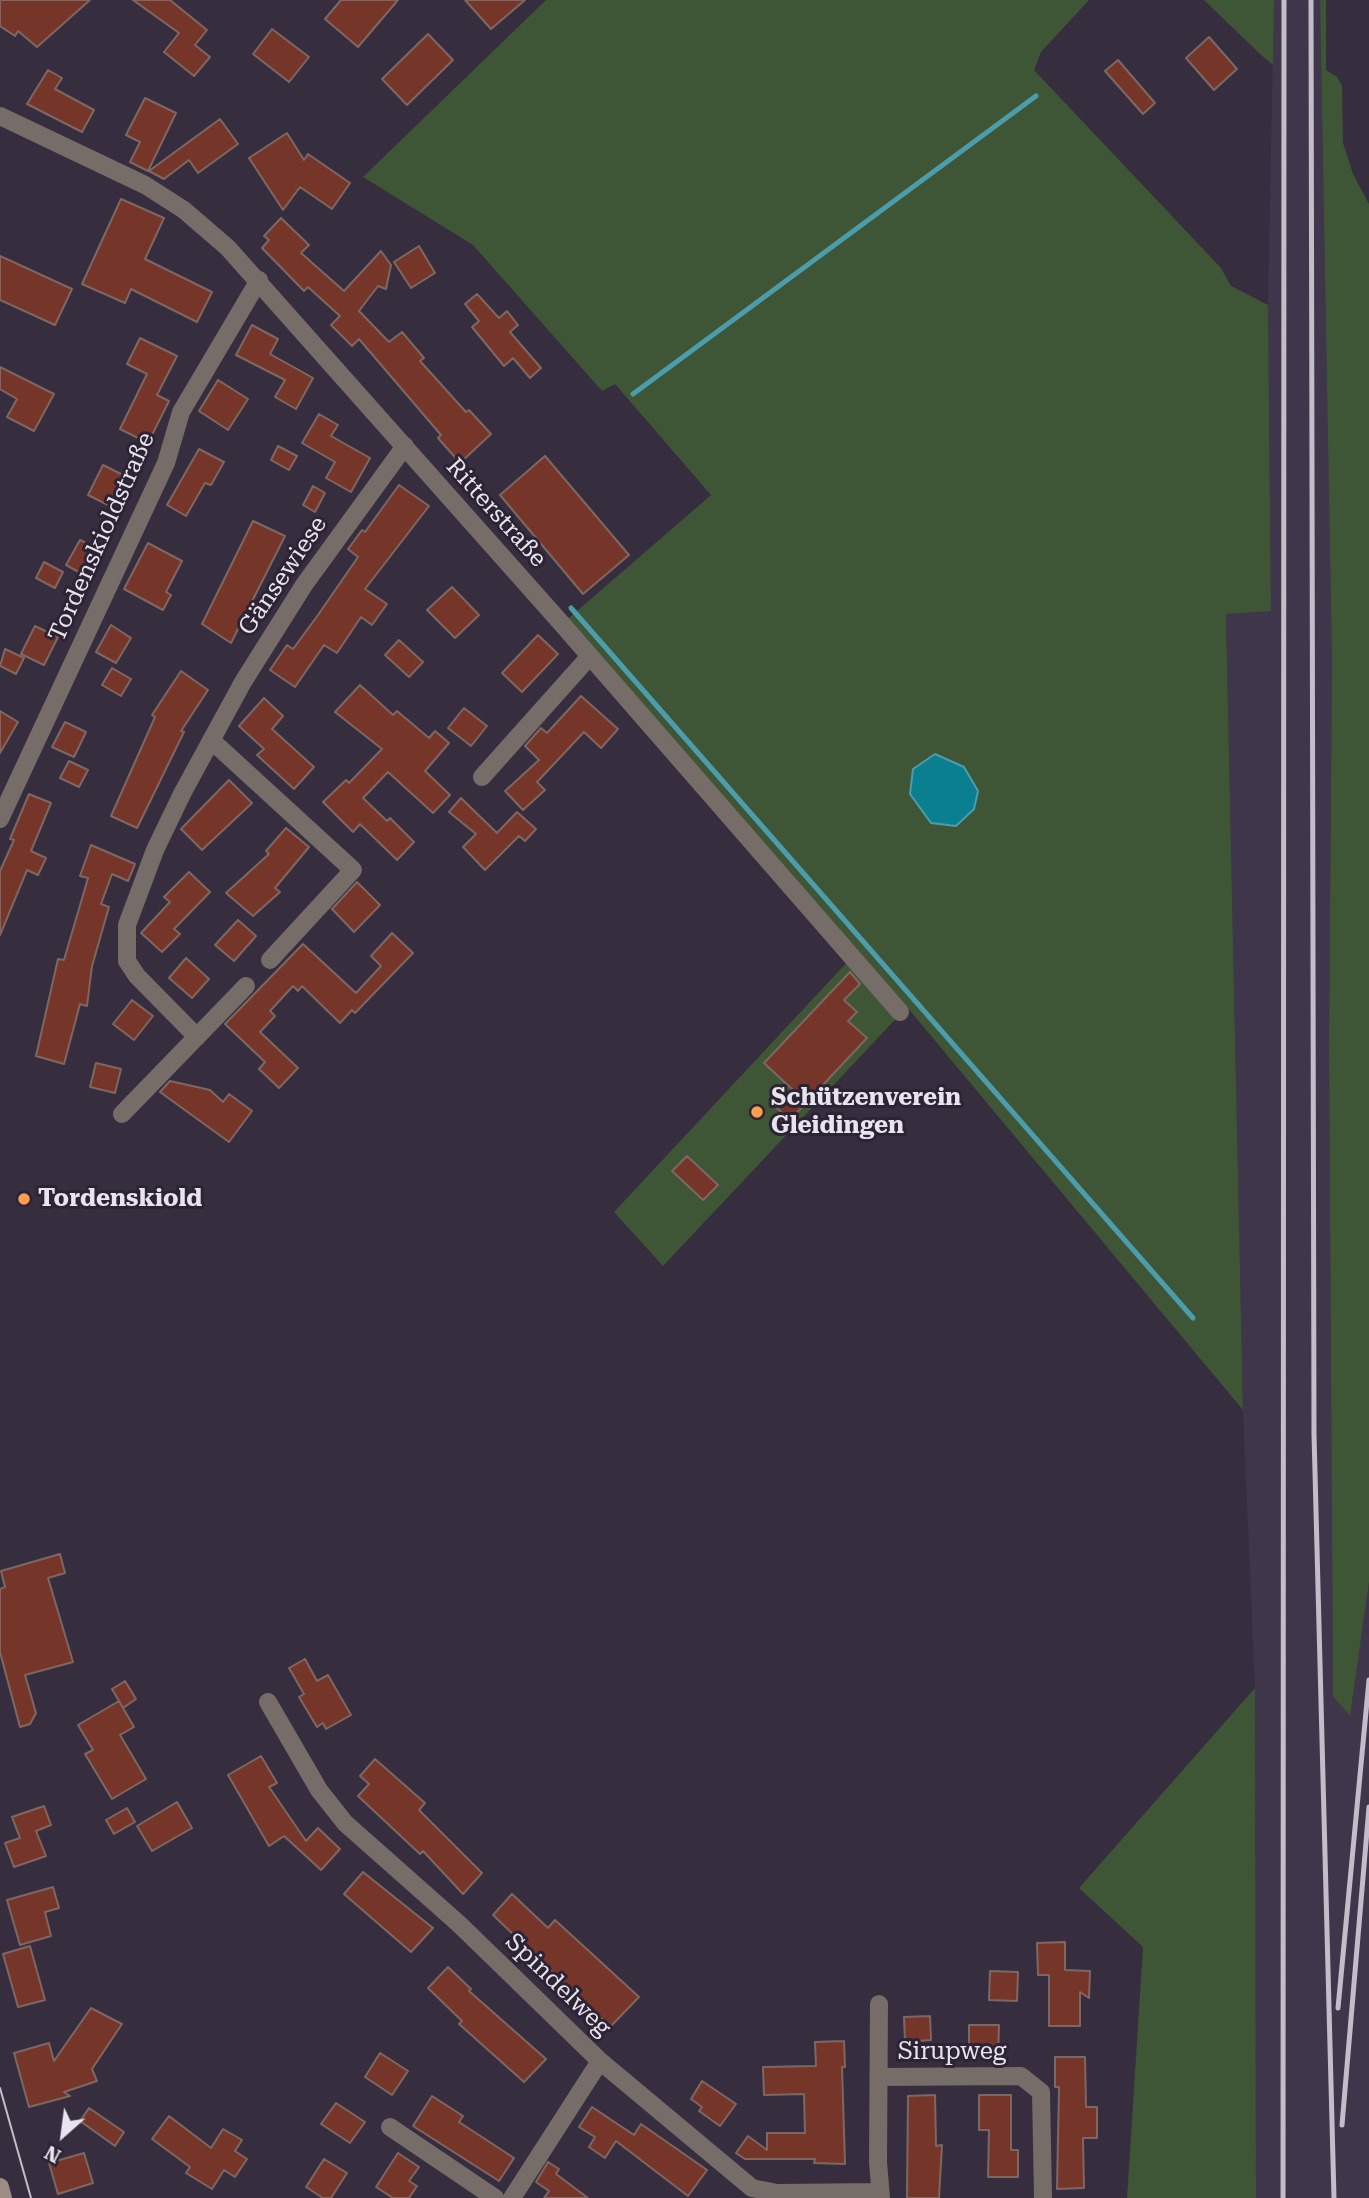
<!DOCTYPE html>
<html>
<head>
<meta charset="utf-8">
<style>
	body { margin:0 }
	#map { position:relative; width:1369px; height:2198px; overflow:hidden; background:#362e3f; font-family:"Roboto Serif",serif }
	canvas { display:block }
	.north { position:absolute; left:28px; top:2100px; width:70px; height:70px; -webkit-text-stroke:5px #2c2434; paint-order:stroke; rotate:208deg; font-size:19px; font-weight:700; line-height:28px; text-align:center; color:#e8e4ee }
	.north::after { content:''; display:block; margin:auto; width:24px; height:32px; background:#e8e4ee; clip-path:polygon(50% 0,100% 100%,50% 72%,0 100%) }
</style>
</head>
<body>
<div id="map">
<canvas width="1369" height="2198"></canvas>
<div class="north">N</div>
</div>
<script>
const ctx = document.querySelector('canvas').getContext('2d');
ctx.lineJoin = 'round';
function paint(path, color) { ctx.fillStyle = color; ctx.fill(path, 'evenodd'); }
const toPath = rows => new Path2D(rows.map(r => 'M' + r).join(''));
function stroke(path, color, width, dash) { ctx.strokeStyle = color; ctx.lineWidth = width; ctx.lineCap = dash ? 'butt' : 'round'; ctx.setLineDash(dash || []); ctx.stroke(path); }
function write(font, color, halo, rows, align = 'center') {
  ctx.font = font + ' "Roboto Serif",serif'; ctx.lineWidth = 6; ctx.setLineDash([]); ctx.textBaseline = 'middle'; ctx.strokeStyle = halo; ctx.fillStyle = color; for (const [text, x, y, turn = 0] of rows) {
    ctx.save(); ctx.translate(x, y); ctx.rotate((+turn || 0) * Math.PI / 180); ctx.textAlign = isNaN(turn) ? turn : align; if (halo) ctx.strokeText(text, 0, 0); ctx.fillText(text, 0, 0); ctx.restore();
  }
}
const built = toPath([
	[1274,0,1320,0,1332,662,1329,1045,1333,1696,1350,1715,1369,1582,1369,2198,1256,2198,1255,1688,1243,1410,1226,613,1271,610,1268,305]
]);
const green = toPath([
	[546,0,1089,0,1041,52,1034,70,1221,268,1231,286,1268,305,1271,611,1226,614,1243,1410,907,1007,663,1266,614,1212,851,958,562,624,711,495,615,384,602,391,473,245,363,177],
	[1204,0,1274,0,1273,65,1260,54],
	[1320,0,1326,0,1326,70,1337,77,1342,86,1343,143,1353,174,1369,204,1369,1582,1350,1716,1333,1696,1329,1045,1332,662],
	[1255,1688,1256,2198,1127,2198,1143,1947,1079,1888]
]);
const water = toPath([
	[935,754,964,767,978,791,974,809,956,826,931,823,910,794,913,769,935,754]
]);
const stream = toPath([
	[633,394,1036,96],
	[571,608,1193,1318]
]);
const building = toPath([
	[0,0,90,0,37,47,18,31,15,36,0,26,0,0],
	[133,0,170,0,207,30,195,45,210,57,194,76,164,52,179,33,133,0],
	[341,0,398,0,358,47,325,19,341,0],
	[465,0,525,0,491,29,465,0],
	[272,29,309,57,289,82,253,54,272,29],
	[428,34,453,60,407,105,382,79,428,34],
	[1209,37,1237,69,1214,90,1186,58,1209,37],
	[1118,60,1155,103,1143,114,1105,71,1118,60],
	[48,70,62,78,55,89,94,110,82,132,27,104,48,70],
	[145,98,176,113,148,171,130,162,140,142,126,135,145,98],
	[220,119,238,144,198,173,189,160,164,179,149,171,220,119],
	[287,133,304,160,308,154,350,183,332,209,300,187,283,210,249,158,287,133],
	[121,199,164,218,145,259,212,292,197,322,131,289,125,303,82,284,121,199],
	[281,218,309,245,301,253,344,291,381,251,391,265,386,289,378,286,359,311,389,342,402,332,424,358,420,361,466,412,469,410,491,434,460,463,438,438,441,435,359,339,352,346,331,325,340,316,308,287,304,291,262,248,269,240,264,236,281,218],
	[419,246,435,273,411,288,394,262,419,246],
	[0,256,72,289,55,325,0,300,0,256],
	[477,294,499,318,507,311,518,325,510,332,541,368,530,378,513,358,504,366,472,327,479,321,465,304,477,294],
	[252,325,278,339,270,354,313,378,296,409,275,397,285,380,236,355,252,325],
	[140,338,177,356,157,395,169,401,148,443,120,429,147,374,127,364,140,338],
	[0,367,54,394,34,431,7,417,17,399,0,389,0,367],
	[218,380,248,399,228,430,199,411,218,380],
	[319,414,338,425,331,436,370,458,351,492,326,478,335,462,302,443,319,414],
	[278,446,297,456,289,470,271,460,278,446],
	[199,449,224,462,211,485,205,483,186,516,167,505,199,449],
	[545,456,629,555,583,594,500,495,545,456],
	[103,465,125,476,110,506,88,495,103,465],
	[399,485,429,506,365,589,387,604,372,625,361,617,337,653,324,645,295,687,270,670,287,645,293,649,318,615,358,557,348,549,362,530,365,532,399,485],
	[313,486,325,493,315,512,303,505,313,486],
	[253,521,285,536,231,643,202,624,253,521],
	[80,540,100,550,86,576,66,565,80,540],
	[148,543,182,561,166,592,171,595,163,610,124,589,148,543],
	[44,562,63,572,55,588,36,578,44,562],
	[452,587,479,615,455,638,427,610,452,587],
	[111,625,131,638,116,663,96,652,111,625],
	[35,626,58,637,44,665,21,654,35,626],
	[538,635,558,654,522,692,502,673,538,635],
	[399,640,423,662,409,677,385,655,399,640],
	[5,649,24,658,16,674,0,666,5,649],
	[112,668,131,679,121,696,102,685,112,668],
	[181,671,208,690,181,731,184,732,137,828,111,816,155,717,152,715,181,671],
	[360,685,393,715,397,711,429,738,435,731,449,743,425,771,450,795,433,813,388,772,363,798,387,821,390,818,414,842,397,860,360,824,353,832,323,802,346,780,349,783,382,749,335,712,360,685],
	[581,696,618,729,601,748,584,732,537,782,545,790,523,810,505,791,539,760,525,746,541,728,547,733,581,696],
	[264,698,283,716,272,729,314,767,294,789,257,755,264,749,239,726,264,698],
	[464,708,487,726,471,746,448,728,464,708],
	[0,711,18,722,0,753,0,711],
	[65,722,86,732,74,757,52,747,65,722],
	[69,761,88,770,79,787,60,778,69,761],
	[229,780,252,803,202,850,181,829,229,780],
	[29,794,51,803,31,851,46,858,38,875,27,870,0,935,0,871,14,840,10,839,29,794],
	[461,798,497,833,517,812,536,829,525,841,519,836,485,870,463,847,476,834,449,812,461,798],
	[286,828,309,847,275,888,280,892,253,916,226,893,269,854,266,851,286,828],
	[91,845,135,864,128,881,112,874,101,904,109,907,92,966,87,1006,80,1004,64,1064,36,1056,58,959,64,960,88,878,80,876,91,845],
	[189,872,210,892,174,929,180,934,162,952,141,933,170,902,164,897,189,872],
	[357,882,380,905,354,932,332,909,357,882],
	[238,920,256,936,234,961,215,945,238,920],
	[392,933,413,953,355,1013,352,1010,340,1023,302,986,298,991,293,986,270,1011,275,1016,260,1032,298,1068,279,1088,259,1069,265,1062,225,1024,303,944,356,993,381,966,371,956,392,933],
	[186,958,209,979,192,998,169,978,186,958],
	[850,972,860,984,844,1000,857,1012,848,1021,867,1038,790,1120,777,1108,793,1090,764,1063,850,972],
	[132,1000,153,1016,134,1040,113,1024,132,1000],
	[96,1063,121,1069,115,1093,90,1087,96,1063],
	[170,1081,210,1090,223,1102,229,1094,252,1111,229,1142,160,1092,170,1081],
	[687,1156,718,1185,703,1200,672,1171,687,1156],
	[60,1554,65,1573,48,1578,73,1662,25,1675,36,1713,30,1724,20,1727,0,1652,0,1589,5,1587,1,1571,60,1554],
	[305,1659,317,1681,328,1675,351,1715,326,1729,323,1723,317,1727,299,1697,304,1694,289,1668,305,1659],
	[125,1681,136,1699,123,1708,112,1689,125,1681],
	[119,1701,134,1727,120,1735,146,1779,112,1799,85,1754,93,1750,78,1725,119,1701],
	[261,1756,277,1783,269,1787,306,1841,318,1828,340,1849,321,1870,284,1836,269,1846,228,1775,261,1756],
	[375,1759,425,1803,419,1810,482,1873,463,1894,423,1851,420,1854,358,1796,369,1784,360,1776,375,1759],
	[177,1802,192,1828,152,1851,137,1826,177,1802],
	[44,1806,51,1825,36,1831,46,1856,14,1867,5,1843,20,1838,12,1817,44,1806],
	[127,1808,135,1822,114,1834,106,1820,127,1808],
	[363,1872,433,1928,411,1952,344,1894,363,1872],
	[53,1887,59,1908,45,1912,51,1936,20,1945,7,1900,53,1887],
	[512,1894,548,1928,555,1920,639,1997,610,2027,493,1915,512,1894],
	[1065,1942,1065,1970,1090,1971,1089,1998,1080,1992,1080,2026,1049,2026,1049,1975,1038,1975,1037,1943,1065,1942],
	[30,1946,45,2000,18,2007,3,1954,30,1946],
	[448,1967,471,1989,469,1991,546,2059,524,2082,459,2024,462,2021,428,1988,448,1967],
	[990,1971,1018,1972,1017,2001,989,2000,990,1971],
	[91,2008,122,2024,92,2069,97,2081,64,2092,70,2096,29,2107,14,2053,49,2043,54,2061,91,2008],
	[930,2016,931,2040,905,2042,904,2017,930,2016],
	[969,2025,999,2025,998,2057,969,2057,969,2025],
	[844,2041,845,2067,842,2067,845,2164,814,2163,815,2159,745,2159,736,2153,748,2136,767,2150,767,2133,805,2133,804,2094,764,2095,763,2067,816,2066,815,2042,844,2041],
	[380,2053,408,2071,392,2095,365,2077,380,2053],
	[1055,2057,1085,2057,1086,2107,1097,2107,1097,2138,1083,2138,1084,2188,1057,2189,1059,2087,1055,2087,1055,2057],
	[702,2081,736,2104,720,2126,699,2111,702,2107,691,2099,702,2081],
	[935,2095,936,2146,942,2145,939,2198,907,2198,908,2096,935,2095],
	[979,2095,1011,2095,1011,2150,1018,2150,1018,2177,988,2177,989,2130,979,2130,979,2095],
	[432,2096,463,2116,459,2122,514,2158,499,2181,413,2126,432,2096],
	[336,2103,365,2122,350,2143,321,2124,336,2103],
	[592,2107,634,2135,641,2124,707,2170,688,2196,616,2141,605,2158,589,2147,595,2137,579,2127,592,2107],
	[89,2108,124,2132,115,2146,80,2121,89,2108],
	[169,2116,211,2148,223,2129,242,2140,235,2151,247,2159,235,2177,224,2170,212,2189,186,2173,190,2167,152,2139,169,2116],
	[84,2153,93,2183,58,2194,49,2163,84,2153],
	[398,2153,419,2167,409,2181,417,2186,409,2198,393,2198,376,2187,398,2153],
	[324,2159,347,2173,331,2198,323,2198,306,2187,324,2159],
	[548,2162,559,2169,556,2174,588,2198,544,2198,549,2191,536,2182,548,2162]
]);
const street = toPath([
	[0,116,145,185,184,210,228,248,562,624,900,1012],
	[211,740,353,870,270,960],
	[482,777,590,656],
	[0,819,166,463,181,412,259,280],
	[197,1037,137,976,127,961,127,925,155,850,183,792,243,682,304,585,405,446],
	[122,1114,246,986],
	[268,1702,319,1790,345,1823,459,1924,600,2061,752,2188,777,2193,880,2192],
	[879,2004,878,2162,881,2198],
	[879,2077,1021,2076,1041,2092,1043,2198],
	[390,2127,495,2198],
	[512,2198,600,2061]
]);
const secondary = toPath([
	[0,2187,3,2198]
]);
const tram = toPath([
	[0,2088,31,2198]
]);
const rail = toPath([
	[1311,0,1314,1434,1334,2198],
	[1338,2008,1369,1680],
	[1342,2125,1369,1807],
	[1283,2198,1284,0]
]);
const markers = [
	[757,1112,7,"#fc9e52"],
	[24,1199,7,"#fc9e52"]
];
const streetNames = [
	["Ritterstraße",496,513,48],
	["Tordenskioldstraße",102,537,-66],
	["Gänsewiese",283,576,-56],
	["Spindelweg",558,1985,44],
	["Sirupweg",952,2052]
];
const poiNames = [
	["Schützenverein",771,1098],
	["Gleidingen",771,1126],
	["Tordenskiold",38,1199]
];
paint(built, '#40364c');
paint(green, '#3e5536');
paint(water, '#097f8f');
stroke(water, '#4c9dac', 2);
stroke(stream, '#4c9dac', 5);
paint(building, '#763529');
stroke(building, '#7e6762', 2);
stroke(street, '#766c68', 18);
stroke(secondary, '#9b8d85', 18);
stroke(tram, '#c2bdc8', 2);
stroke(rail, '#c2bdc8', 5);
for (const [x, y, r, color] of markers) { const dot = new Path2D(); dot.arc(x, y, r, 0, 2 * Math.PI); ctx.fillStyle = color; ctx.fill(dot); stroke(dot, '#2c2434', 2.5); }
write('24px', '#e8e4ee', '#2c2434', streetNames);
write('bold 24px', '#e8e4ee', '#2c2434', poiNames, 'left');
</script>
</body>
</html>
